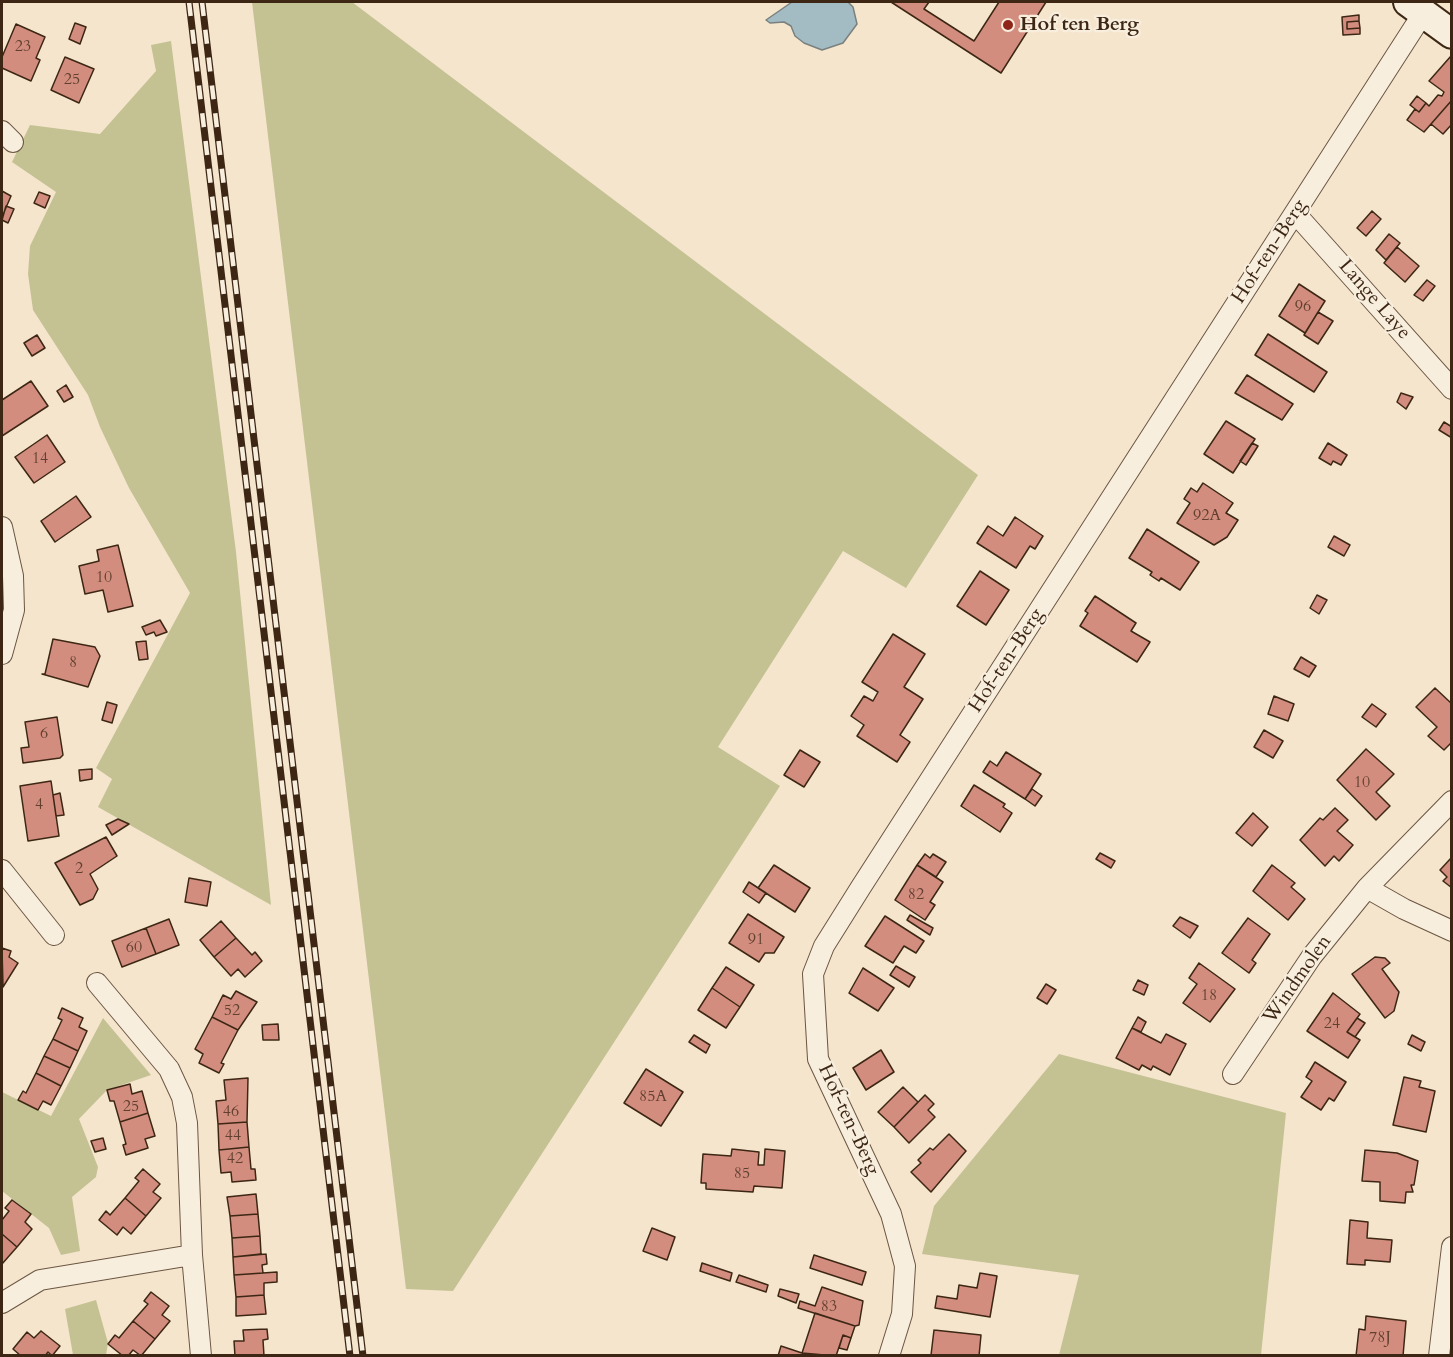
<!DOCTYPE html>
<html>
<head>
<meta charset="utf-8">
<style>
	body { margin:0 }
	#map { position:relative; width:1453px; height:1357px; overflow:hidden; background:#f5e5cd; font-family:Cardo,serif }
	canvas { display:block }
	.frame { position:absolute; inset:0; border:3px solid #3d2714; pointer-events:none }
</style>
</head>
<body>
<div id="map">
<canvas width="1453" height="1357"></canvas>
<div class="frame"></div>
</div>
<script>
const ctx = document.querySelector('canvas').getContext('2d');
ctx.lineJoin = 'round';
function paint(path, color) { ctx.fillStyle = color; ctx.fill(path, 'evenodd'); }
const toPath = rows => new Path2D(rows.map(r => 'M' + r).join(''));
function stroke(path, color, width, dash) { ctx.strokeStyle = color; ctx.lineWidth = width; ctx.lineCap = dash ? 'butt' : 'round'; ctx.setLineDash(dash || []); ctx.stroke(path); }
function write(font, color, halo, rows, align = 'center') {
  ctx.font = font + ' Cardo,serif'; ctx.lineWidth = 4.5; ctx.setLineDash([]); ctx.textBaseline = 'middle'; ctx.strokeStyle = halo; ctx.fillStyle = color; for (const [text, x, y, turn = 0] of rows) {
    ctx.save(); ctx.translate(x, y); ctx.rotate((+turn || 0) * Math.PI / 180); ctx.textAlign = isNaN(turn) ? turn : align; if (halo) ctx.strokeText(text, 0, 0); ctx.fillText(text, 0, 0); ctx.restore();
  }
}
const green = toPath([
	[252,2,352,2,978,475,906,588,843,551,718,747,780,786,453,1291,406,1289],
	[171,41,236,552,271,905,98,807,112,779,96,768,190,593,129,488,100,427,88,395,33,310,28,274,30,246,56,192,12,162,30,125,100,134,156,71,151,45],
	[103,1018,151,1075,107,1090,79,1119,98,1167,96,1177,72,1197,80,1251,61,1255,49,1228,2,1191,2,1092,51,1116],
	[1059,1054,1286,1113,1261,1355,1059,1355,1079,1275,922,1254,934,1206],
	[96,1300,108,1343,106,1355,73,1355,65,1309]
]);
const water = toPath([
	[792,2,848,2,853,7,857,24,843,43,822,50,804,43,795,36,791,26,784,22,770,23,766,20,792,2]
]);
const building = toPath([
	[891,2,929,2,924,9,974,41,999,2,1046,2,1001,73,891,2],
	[1359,15,1359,21,1347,22,1347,29,1360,28,1360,34,1343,35,1342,17,1359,15],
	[1359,21,1360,28,1347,29,1347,22,1359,21],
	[75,23,86,27,80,44,69,39,75,23],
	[16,24,45,37,36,58,40,60,31,81,2,68,2,57,16,24],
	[1451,56,1452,100,1424,132,1407,120,1415,109,1419,112,1426,103,1429,106,1438,95,1442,96,1444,92,1429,81,1451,56],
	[65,57,94,69,79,103,51,90,65,57],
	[1417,96,1426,103,1419,112,1410,105,1417,96],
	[1452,100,1452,124,1443,134,1431,124,1452,100],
	[2,191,11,196,2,217,2,191],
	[39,192,50,196,45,208,34,203,39,192],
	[6,206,14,209,8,223,2,220,6,206],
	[1372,211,1381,219,1366,236,1357,228,1372,211],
	[1389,234,1400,243,1386,260,1376,250,1389,234],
	[1397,247,1419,266,1405,282,1384,263,1397,247],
	[1427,280,1435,286,1423,301,1414,295,1427,280],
	[1299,284,1325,301,1305,333,1279,316,1299,284],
	[1318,312,1333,321,1318,344,1304,335,1318,312],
	[1268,334,1327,372,1314,392,1255,355,1268,334],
	[37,335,45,348,32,356,24,343,37,335],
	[1247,375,1293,404,1282,420,1235,393,1247,375],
	[31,381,48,406,2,436,2,400,31,381],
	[66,385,73,397,64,402,57,391,66,385],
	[1401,393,1413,397,1406,409,1397,402,1401,393],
	[1226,421,1255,439,1233,473,1204,454,1226,421],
	[1444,422,1452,427,1452,438,1439,430,1444,422],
	[47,435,65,462,34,483,15,457,47,435],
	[1252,443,1258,446,1246,465,1240,461,1252,443],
	[1328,443,1347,455,1341,465,1333,461,1331,465,1319,458,1328,443],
	[1203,483,1233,503,1226,513,1238,520,1227,537,1214,545,1177,523,1190,503,1184,499,1191,488,1197,492,1203,483],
	[76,496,91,517,55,542,41,521,76,496],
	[1015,517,1043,536,1035,549,1030,546,1016,568,977,543,988,526,1003,536,1015,517],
	[1147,529,1199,562,1180,590,1161,578,1159,581,1150,575,1152,572,1129,558,1147,529],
	[1334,536,1350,545,1344,556,1328,547,1334,536],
	[118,545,133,606,108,612,103,590,85,594,79,566,99,561,97,550,118,545],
	[980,571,1009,590,986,625,957,606,980,571],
	[1317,595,1327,600,1319,614,1310,608,1317,595],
	[1095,596,1136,623,1131,631,1150,642,1137,662,1080,626,1088,613,1085,611,1095,596],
	[160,620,167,632,156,636,154,632,146,635,142,627,160,620],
	[893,634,925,654,904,687,923,699,900,735,910,742,897,762,857,736,864,725,851,716,864,696,873,701,878,692,862,682,893,634],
	[53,639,95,647,100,656,88,687,42,674,45,674,53,639],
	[146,641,148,659,139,660,136,642,146,641],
	[1301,657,1316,666,1309,677,1294,669,1301,657],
	[1435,688,1452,704,1452,742,1444,750,1428,736,1437,727,1416,707,1435,688],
	[1274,696,1294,704,1288,721,1268,714,1274,696],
	[107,702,117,705,112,723,102,720,107,702],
	[1372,704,1386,714,1376,727,1362,717,1372,704],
	[57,717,63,755,60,758,23,763,21,748,29,747,25,722,57,717],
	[1264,730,1283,741,1273,758,1254,747,1264,730],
	[1366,749,1394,774,1376,792,1390,806,1376,820,1337,780,1366,749],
	[800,750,820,762,804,787,784,775,800,750],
	[1006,752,1041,774,1025,799,983,772,990,761,997,766,1006,752],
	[92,769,92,779,80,781,79,770,92,769],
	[51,781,59,836,28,841,20,786,51,781],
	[974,785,1005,804,1003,807,1012,813,1000,832,961,806,974,785],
	[1032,789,1042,796,1035,806,1025,799,1032,789],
	[60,793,64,815,56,816,53,795,60,793],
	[1335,808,1348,820,1337,831,1353,845,1339,861,1334,856,1325,866,1300,840,1320,818,1323,820,1335,808],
	[1253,813,1268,827,1252,846,1236,833,1253,813],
	[118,819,129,824,112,835,106,825,118,819],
	[106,837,117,856,90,874,98,889,93,899,80,905,55,863,106,837],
	[1100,853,1115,861,1111,868,1096,859,1100,853],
	[925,854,930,858,933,854,946,862,936,877,917,865,925,854],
	[1452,857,1452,888,1443,881,1447,877,1440,870,1452,857],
	[774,865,810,888,795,912,758,888,774,865],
	[917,865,943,882,930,902,935,905,925,920,895,900,917,865],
	[1272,865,1295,883,1291,887,1305,899,1288,920,1253,891,1272,865],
	[189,878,211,882,207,906,185,902,189,878],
	[749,882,766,893,759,903,743,892,749,882],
	[748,914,784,937,774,953,765,953,759,962,729,943,748,914],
	[910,915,933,928,930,935,907,920,910,915],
	[885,916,924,941,916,953,904,946,893,963,865,946,885,916],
	[1180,917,1198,926,1190,938,1173,926,1180,917],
	[1248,918,1270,934,1252,960,1256,963,1249,973,1222,953,1248,918],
	[169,919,179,945,156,954,146,928,169,919],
	[221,921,236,938,214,957,200,940,221,921],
	[146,928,156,954,122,967,112,941,146,928],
	[236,938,252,955,255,952,262,961,245,977,238,969,231,976,214,957,236,938],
	[2,948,11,951,9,957,18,963,3,987,2,948],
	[1375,957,1385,958,1390,963,1382,969,1399,992,1394,1011,1385,1018,1352,974,1375,957],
	[1199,963,1235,989,1210,1022,1183,1003,1197,984,1189,978,1199,963],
	[896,966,915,977,909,987,890,975,896,966],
	[726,967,754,985,740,1007,712,988,726,967],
	[863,968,894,988,878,1011,849,993,863,968],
	[1138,980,1148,985,1144,995,1133,990,1138,980],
	[1046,984,1056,990,1047,1004,1037,998,1046,984],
	[712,988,740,1007,726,1028,698,1010,712,988],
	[236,991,257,1002,238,1030,212,1017,223,995,231,999,236,991],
	[1333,993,1360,1014,1347,1032,1360,1040,1348,1058,1307,1031,1333,993],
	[62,1008,83,1018,79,1027,87,1031,78,1051,53,1039,62,1020,58,1018,62,1008],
	[212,1017,238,1030,221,1063,224,1064,219,1073,199,1063,203,1054,195,1049,212,1017],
	[1138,1017,1146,1022,1141,1032,1132,1028,1138,1017],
	[1357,1018,1365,1023,1355,1037,1347,1032,1357,1018],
	[278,1024,279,1040,263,1040,262,1025,278,1024],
	[1132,1028,1161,1043,1166,1034,1186,1044,1170,1075,1153,1066,1151,1070,1142,1065,1139,1070,1116,1058,1132,1028],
	[694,1035,710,1045,706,1053,689,1042,694,1035],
	[1412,1035,1425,1042,1421,1051,1408,1044,1412,1035],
	[53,1039,78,1051,70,1068,44,1056,53,1039],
	[881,1050,894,1072,866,1090,853,1068,881,1050],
	[44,1056,70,1068,61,1086,36,1073,44,1056],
	[1315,1062,1346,1082,1334,1101,1329,1098,1321,1110,1301,1097,1312,1081,1306,1077,1315,1062],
	[646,1069,683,1092,661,1126,624,1103,646,1069],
	[36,1073,61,1086,51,1105,43,1101,38,1110,18,1100,23,1091,26,1093,36,1073],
	[1404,1077,1421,1081,1419,1087,1435,1091,1426,1132,1393,1125,1404,1077],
	[248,1078,247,1122,218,1124,216,1101,226,1100,224,1080,248,1078],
	[130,1084,132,1094,142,1091,148,1113,120,1122,114,1101,110,1101,107,1090,130,1084],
	[903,1087,918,1102,894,1127,878,1112,903,1087],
	[925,1095,934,1104,928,1110,935,1117,909,1143,894,1127,925,1095],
	[148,1113,155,1136,145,1139,148,1148,126,1155,123,1145,126,1144,120,1122,148,1113],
	[247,1122,249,1147,219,1150,218,1124,247,1122],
	[949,1134,966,1151,931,1192,911,1172,921,1163,918,1160,930,1148,933,1150,949,1134],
	[103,1138,106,1149,95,1152,91,1141,103,1138],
	[249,1147,251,1169,255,1169,256,1180,232,1182,231,1172,221,1173,219,1150,249,1147],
	[732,1149,759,1152,758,1165,764,1165,765,1149,785,1151,782,1188,754,1186,753,1192,706,1189,706,1183,701,1183,703,1154,731,1156,732,1149],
	[1365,1150,1397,1153,1418,1161,1414,1185,1411,1185,1413,1192,1406,1192,1405,1203,1380,1201,1380,1182,1362,1181,1365,1150],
	[143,1169,160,1184,153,1192,161,1198,146,1216,125,1198,139,1181,135,1178,143,1169],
	[256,1194,258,1214,230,1216,227,1197,256,1194],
	[125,1198,146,1216,131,1234,123,1227,117,1235,99,1220,106,1211,110,1215,125,1198],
	[12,1200,31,1214,25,1222,32,1229,17,1247,2,1234,2,1220,9,1211,5,1208,12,1200],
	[258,1214,260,1236,232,1238,230,1216,258,1214],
	[1350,1220,1368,1222,1367,1238,1392,1240,1390,1262,1365,1260,1365,1265,1347,1264,1350,1220],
	[652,1228,675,1237,667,1260,643,1251,652,1228],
	[2,1234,17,1247,2,1264,2,1234],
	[260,1236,261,1254,233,1257,232,1238,260,1236],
	[266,1254,267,1264,262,1265,263,1273,234,1275,233,1257,266,1254],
	[814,1255,866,1272,862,1285,810,1268,814,1255],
	[702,1263,732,1273,730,1281,700,1271,702,1263],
	[277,1272,277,1282,264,1283,264,1295,236,1297,234,1275,277,1272],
	[980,1273,997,1276,990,1317,935,1308,937,1296,957,1299,959,1285,977,1288,980,1273],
	[739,1275,768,1285,766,1292,736,1282,739,1275],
	[822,1287,863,1301,859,1325,855,1326,798,1308,800,1301,815,1306,822,1287],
	[780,1289,799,1294,796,1303,778,1296,780,1289],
	[151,1292,169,1306,162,1315,170,1321,155,1339,133,1321,148,1304,144,1301,151,1292],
	[264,1295,266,1314,236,1316,236,1297,264,1295],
	[815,1313,855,1326,851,1338,843,1335,836,1356,802,1353,815,1313],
	[1366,1316,1406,1321,1403,1356,1356,1356,1359,1329,1365,1330,1366,1316],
	[133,1321,155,1339,141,1356,133,1350,128,1356,123,1356,108,1344,115,1335,119,1338,133,1321],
	[267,1329,268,1339,263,1340,264,1356,235,1356,234,1341,244,1341,243,1330,267,1329],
	[934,1330,981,1335,979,1356,931,1355,934,1330],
	[41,1331,60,1346,52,1356,48,1352,45,1356,21,1356,13,1349,27,1332,34,1338,41,1331],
	[843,1335,851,1338,847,1350,839,1348,843,1335],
	[781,1346,811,1356,778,1356,781,1346]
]);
const street = toPath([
	[2,131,13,142],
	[1295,213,1452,389],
	[2,527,13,576,14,610,2,654],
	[2,870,54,935],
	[1367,888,1404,909,1452,931],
	[97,983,169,1069,182,1097,187,1123,192,1255,201,1356],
	[1233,1074,1312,956,1367,888,1452,801],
	[2,1303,40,1280,192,1255],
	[889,1356,902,1314,905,1266,891,1214,818,1059,813,974,824,946,861,887,1424,12],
	[1439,1356,1452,1247]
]);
const secondary = toPath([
	[1408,2,1452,34]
]);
const rail = toPath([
	[189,2,350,1356],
	[202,2,363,1356]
]);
const markers = [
	[1008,25,6,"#8f2418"]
];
const numberNames = [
	["23",23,47],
	["25",72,80],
	["96",1303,307],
	["14",40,459],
	["92A",1207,516],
	["10",104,578],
	["8",73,663],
	["6",44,734],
	["10",1362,783],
	["4",39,805],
	["2",79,869],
	["82",916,895],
	["91",756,940],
	["60",134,948],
	["18",1209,996],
	["52",232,1011],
	["24",1332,1024],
	["85A",653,1097],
	["25",131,1107],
	["46",231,1112],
	["44",233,1136],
	["42",235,1159],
	["85",742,1174],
	["83",829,1307],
	["78J",1380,1338]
];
const poiNames = [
	["Hof ten Berg",1020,25]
];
const streetNames = [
	["Hof-ten-Berg",1270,252,-57],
	["Lange Laye",1374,300,49],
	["Hof-ten-Berg",1007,661,-57],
	["Windmolen",1298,980,-55],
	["Hof-ten-Berg",848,1120,65]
];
paint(green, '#c4c293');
paint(water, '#a3bcc4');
stroke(water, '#7a807e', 1.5);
paint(building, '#d28d7f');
stroke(building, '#3d2714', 1.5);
stroke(street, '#6b5642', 22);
stroke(secondary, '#3d2714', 32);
stroke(street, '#f8eede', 20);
stroke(secondary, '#f8eede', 28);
stroke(rail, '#3d2714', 7);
stroke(rail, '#f8eede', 4.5, [14]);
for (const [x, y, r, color] of markers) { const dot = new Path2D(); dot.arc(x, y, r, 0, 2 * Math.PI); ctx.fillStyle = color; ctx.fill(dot); stroke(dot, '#f8eede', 2); }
write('16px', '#62402f', null, numberNames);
write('bold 20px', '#3d2714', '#f8eede', poiNames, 'left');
write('20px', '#3d2714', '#f8eede', streetNames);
</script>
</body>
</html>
